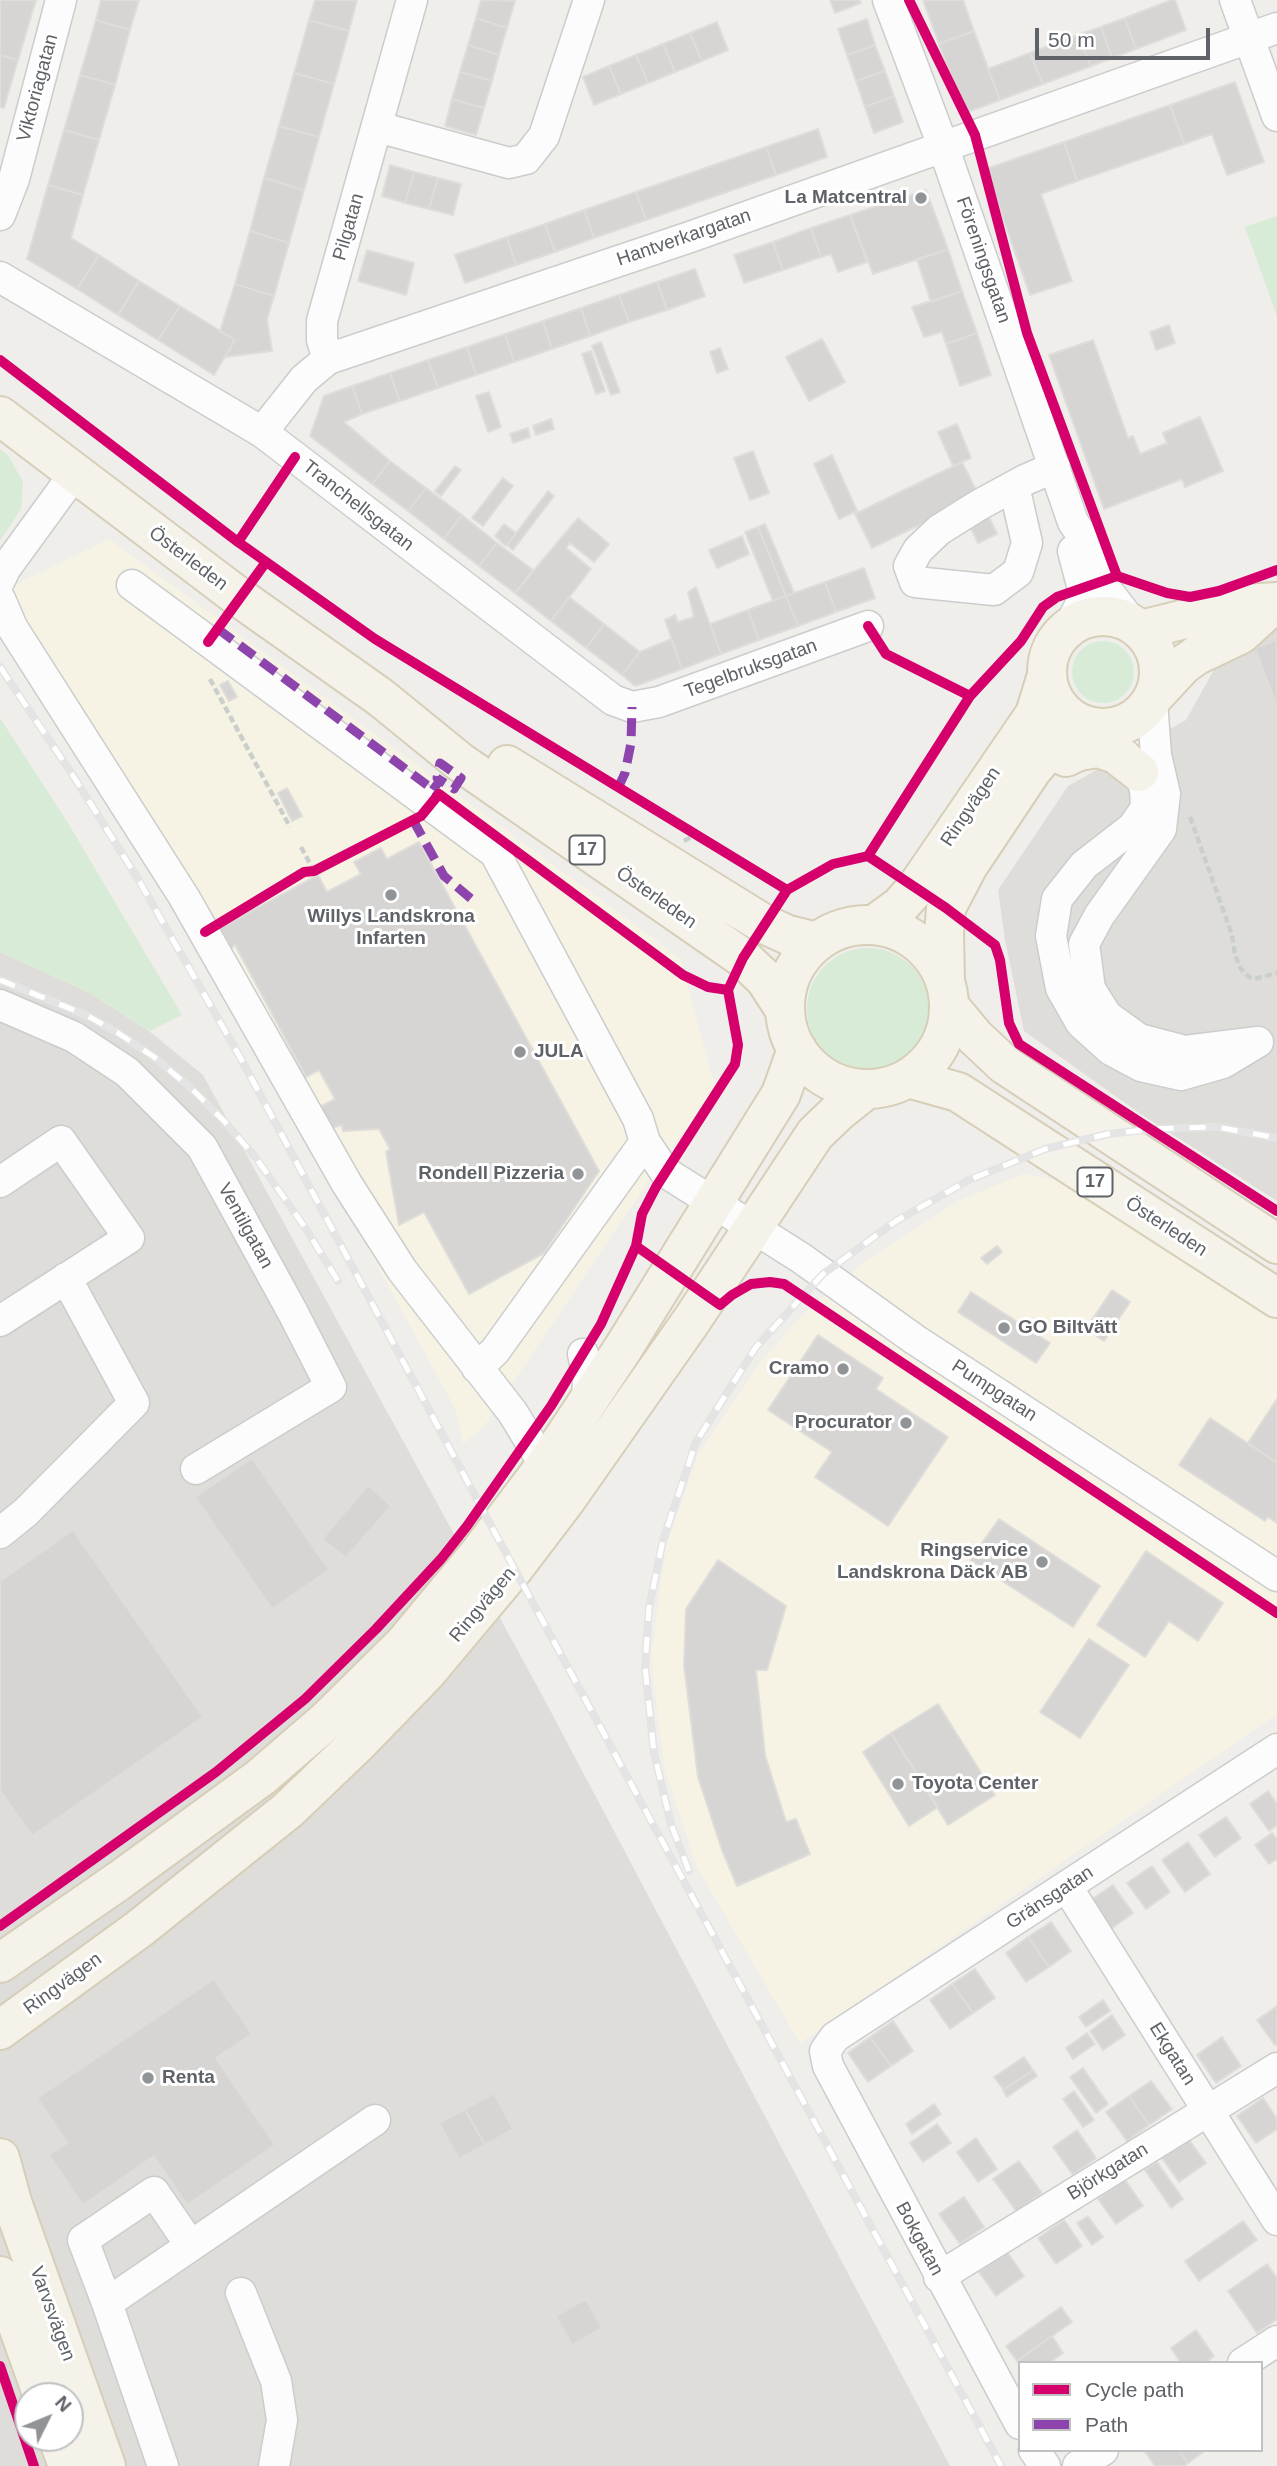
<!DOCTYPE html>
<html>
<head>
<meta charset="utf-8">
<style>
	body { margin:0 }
	#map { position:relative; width:1277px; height:2466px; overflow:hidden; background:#efeeea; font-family:Arial,sans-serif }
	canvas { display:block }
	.legend { position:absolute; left:1018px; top:2361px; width:245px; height:91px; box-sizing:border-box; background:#fff; border:2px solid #bfc1c3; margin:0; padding:9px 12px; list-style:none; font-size:21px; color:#5f6368 }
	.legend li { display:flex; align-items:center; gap:14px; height:35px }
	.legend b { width:35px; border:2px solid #bfc1c3 }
	.north { position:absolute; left:14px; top:2382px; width:70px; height:70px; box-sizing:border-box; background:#fff; border:2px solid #bfc1c3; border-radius:50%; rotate:47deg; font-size:19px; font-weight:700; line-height:28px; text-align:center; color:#5f6368 }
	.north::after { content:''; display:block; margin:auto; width:24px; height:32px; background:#919496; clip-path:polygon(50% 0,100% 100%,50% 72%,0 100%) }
	.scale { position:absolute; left:1035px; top:28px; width:175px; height:32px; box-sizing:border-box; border:4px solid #5f6368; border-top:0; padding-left:9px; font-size:21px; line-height:24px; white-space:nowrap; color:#5f6368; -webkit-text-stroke:5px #fff; paint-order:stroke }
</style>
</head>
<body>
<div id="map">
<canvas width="1277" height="2466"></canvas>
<ul class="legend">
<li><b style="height:9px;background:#d6006c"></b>Cycle path</li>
<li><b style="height:9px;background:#8e44ad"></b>Path</li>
</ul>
<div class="north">N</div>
<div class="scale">50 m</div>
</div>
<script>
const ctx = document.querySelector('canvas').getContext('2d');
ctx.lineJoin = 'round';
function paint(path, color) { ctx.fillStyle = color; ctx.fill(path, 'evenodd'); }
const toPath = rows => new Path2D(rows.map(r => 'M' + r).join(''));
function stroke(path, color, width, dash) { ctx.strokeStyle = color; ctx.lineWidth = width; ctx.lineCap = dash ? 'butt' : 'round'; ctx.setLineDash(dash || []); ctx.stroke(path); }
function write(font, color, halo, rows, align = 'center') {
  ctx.font = font + ' Arial,sans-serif'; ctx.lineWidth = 6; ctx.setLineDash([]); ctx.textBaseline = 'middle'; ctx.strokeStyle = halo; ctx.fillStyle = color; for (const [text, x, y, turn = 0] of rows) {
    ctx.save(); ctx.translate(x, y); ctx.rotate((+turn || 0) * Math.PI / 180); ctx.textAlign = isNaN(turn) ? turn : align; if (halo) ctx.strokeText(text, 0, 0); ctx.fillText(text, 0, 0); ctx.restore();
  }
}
const commercial = toPath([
	[109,539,680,958,715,1087,623,1218,484,1426,463,1444,456,1410,200,940,0,592],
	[1023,1174,1066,1181,1277,1317,1277,1714,800,2043,697,1867,664,1766,651,1658,666,1547,698,1455,762,1360,805,1313,862,1264,958,1201]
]);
const industrial = toPath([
	[1277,628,1277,1201,1142,1115,1024,1031,1005,940,998,890,1068,786,1186,720,1221,657],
	[0,952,88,992,149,1031,203,1075,542,1695,950,2466,0,2466],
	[28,2396,70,2396,70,2438,28,2438]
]);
const green = toPath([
	[1277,216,1277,316,1245,227],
	[0,449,8,455,23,482,21,509,0,541],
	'1072 672a31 31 0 1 1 62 0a31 31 0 1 1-62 0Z',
	[0,718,68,823,182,1015,150,1031,88,992,0,952],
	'807 1009a61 61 0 1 1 122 0a61 61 0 1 1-122 0Z'
]);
const building = toPath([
	[0,0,36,0,18,60,0,55,0,0],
	[101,0,139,0,130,30,96,20,101,0],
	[315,0,357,0,349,31,309,20,315,0],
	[481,0,515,1,507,28,476,18,481,0],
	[830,0,859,0,861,3,835,13,830,0],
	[923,0,963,0,974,31,939,44,923,0],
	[1171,0,1175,0,1186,30,1136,49,1125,18,1171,0],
	[476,18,507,28,499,55,468,45,476,18],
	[1125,18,1136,49,1112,58,1101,27,1125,18],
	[867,19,875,45,847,55,838,29,867,19],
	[96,20,130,30,115,85,80,75,96,20],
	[309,20,349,31,334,84,294,73,309,20],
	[717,22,728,50,702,61,690,33,717,22],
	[1101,27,1112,58,1091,66,1078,35,1101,27],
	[974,31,1000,100,965,113,939,44,974,31],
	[690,33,702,61,675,72,663,44,690,33],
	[1078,35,1091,66,1043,84,1030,53,1078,35],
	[663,44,675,72,648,83,636,55,663,44],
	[468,45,499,55,492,81,460,72,468,45],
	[875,45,885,71,856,81,847,55,875,45],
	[1030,53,1043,84,1000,100,988,69,1030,53],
	[0,55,18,60,4,108,0,107,0,55],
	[636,55,648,83,621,94,609,66,636,55],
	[609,66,621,94,594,105,583,77,609,66],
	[885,71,894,96,865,107,856,81,885,71],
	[460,72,492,81,484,108,452,99,460,72],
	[294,73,334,84,319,137,279,126,294,73],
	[80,75,115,85,99,140,64,130,80,75],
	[1235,82,1264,162,1227,175,1212,134,1184,144,1170,105,1235,82],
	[894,96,903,122,874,133,865,107,894,96],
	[452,99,484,108,476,135,445,126,452,99],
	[1170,105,1184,144,1077,181,1064,142,1170,105],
	[279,126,319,137,304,190,264,178,279,126],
	[818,129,827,157,776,175,766,147,818,129],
	[64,130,99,140,83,195,48,185,64,130],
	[1064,142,1077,181,1041,194,1072,281,1030,295,986,169,1064,142],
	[766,147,776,175,646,220,636,192,766,147],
	[390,165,414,172,405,203,382,196,390,165],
	[414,172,438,178,429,209,405,203,414,172],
	[264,178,304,190,289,243,250,231,264,178],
	[438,178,461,184,453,215,429,209,438,178],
	[48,185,83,195,71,238,99,255,77,289,27,259,48,185],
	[926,190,948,249,873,274,850,215,926,190],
	[636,192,646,220,594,238,584,210,636,192],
	[584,210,594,238,555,252,545,224,584,210],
	[850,215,867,262,838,272,831,254,821,257,811,228,850,215],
	[545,224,555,252,516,265,507,237,545,224],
	[811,228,821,257,783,270,773,242,811,228],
	[250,231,289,243,274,296,235,284,250,231],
	[507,237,516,265,465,283,455,255,507,237],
	[773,242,783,270,744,283,734,255,773,242],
	[948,249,962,291,931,302,917,260,948,249],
	[367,250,414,263,406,295,358,281,367,250],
	[99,255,139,281,118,315,77,289,99,255],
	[695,269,705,296,667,310,657,282,695,269],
	[139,281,180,306,158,340,118,315,139,281],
	[657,282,667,310,629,322,619,295,657,282],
	[235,284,274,296,267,319,272,351,225,357,235,340,220,331,235,284],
	[962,291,977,333,946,344,942,332,924,337,912,307,962,291],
	[619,295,629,322,590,336,581,308,619,295],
	[180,306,235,340,214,375,158,340,180,306],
	[581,308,590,336,552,349,543,321,581,308],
	[543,321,552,349,514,362,505,334,543,321],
	[1169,325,1175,343,1156,350,1150,332,1169,325],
	[977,333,991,375,960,386,946,344,977,333],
	[505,334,514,362,476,375,467,347,505,334],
	[822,339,845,382,809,401,786,357,822,339],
	[1093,340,1128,438,1133,436,1140,454,1167,443,1163,433,1200,417,1223,471,1185,487,1182,479,1104,509,1049,355,1093,340],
	[601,342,620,392,611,395,592,346,601,342],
	[467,347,476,375,438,388,428,360,467,347],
	[720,348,728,369,717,373,710,352,720,348],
	[591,351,605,391,596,394,582,354,591,351],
	[428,360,438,388,400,401,390,373,428,360],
	[390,373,400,401,362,414,352,386,390,373],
	[352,386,362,414,344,422,390,461,372,484,310,436,324,396,352,386],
	[489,392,501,427,488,432,476,396,489,392],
	[551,419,554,429,536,435,533,426,551,419],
	[957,424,971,458,953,466,938,432,957,424],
	[528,428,530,437,513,443,510,434,528,428],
	[753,451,769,493,750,500,734,458,753,451],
	[832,455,857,511,839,519,814,464,832,455],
	[390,461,426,488,408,511,372,484,390,461],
	[962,462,979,496,872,548,855,514,962,462],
	[455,466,461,470,441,496,435,491,455,466],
	[503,478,513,486,483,526,472,518,503,478],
	[426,488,462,515,444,539,408,511,426,488],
	[548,491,554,496,513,550,507,545,548,491],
	[979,496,997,534,978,543,960,505,979,496],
	[462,515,497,543,479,566,444,539,462,515],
	[578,518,609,544,594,562,570,543,566,548,591,569,551,621,515,593,578,518],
	[504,524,516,533,506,546,495,536,504,524],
	[765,524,794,593,786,596,758,527,765,524],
	[758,527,786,596,773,601,745,532,758,527],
	[742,536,749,554,717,568,709,550,742,536],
	[497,543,533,570,515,593,479,566,497,543],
	[864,568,875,598,836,612,825,582,864,568],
	[825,582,836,612,798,626,786,596,825,582],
	[696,587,721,654,682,669,665,620,675,615,678,622,694,617,688,592,696,587],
	[786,596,798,626,759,640,748,610,786,596],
	[569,597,604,624,586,648,551,621,569,597],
	[748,610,759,640,721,654,710,624,748,610],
	[604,624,640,652,622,675,586,648,604,624],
	[671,639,682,669,635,686,622,675,640,652,671,639],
	[1277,640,1277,706,1255,648,1277,640],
	[228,681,237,697,229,701,220,685,228,681],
	[287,788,302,816,292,821,278,793,287,788],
	[419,842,599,1171,544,1253,469,1294,424,1212,399,1225,386,1152,390,1149,379,1129,343,1131,342,1125,325,1130,314,1110,335,1099,319,1070,306,1077,235,945,231,948,220,928,318,875,327,892,361,874,354,862,381,848,387,859,419,842],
	[997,1246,1002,1252,987,1264,981,1258,997,1246],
	[1112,1290,1130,1302,1104,1341,1086,1329,1112,1290],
	[971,1292,1050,1343,1036,1363,958,1312,971,1292],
	[818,1335,883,1378,876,1389,948,1437,888,1526,815,1477,832,1452,768,1410,818,1335],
	[1277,1399,1277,1463,1248,1443,1277,1399],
	[1210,1418,1277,1463,1277,1523,1268,1517,1265,1521,1179,1465,1210,1418],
	[252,1458,329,1570,272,1609,195,1497,252,1458],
	[368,1485,391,1506,346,1558,322,1539,368,1485],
	[999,1519,1100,1586,1073,1627,970,1560,999,1519],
	[73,1530,203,1717,32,1836,0,1790,0,1581,73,1530],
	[1146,1551,1223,1603,1198,1641,1169,1621,1145,1657,1097,1625,1146,1551],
	[718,1560,786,1606,767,1670,756,1670,765,1755,786,1822,796,1819,810,1854,737,1886,722,1850,698,1777,684,1665,686,1609,718,1560],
	[1089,1639,1129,1665,1080,1738,1040,1712,1089,1639],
	[938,1704,995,1795,948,1825,891,1733,938,1704],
	[891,1733,938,1807,909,1826,863,1752,891,1733],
	[1268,1791,1277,1804,1277,1825,1269,1831,1250,1804,1268,1791],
	[1226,1817,1241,1838,1215,1857,1199,1835,1226,1817],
	[1272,1833,1277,1839,1277,1859,1269,1864,1255,1845,1272,1833],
	[1188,1842,1210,1874,1185,1892,1162,1860,1188,1842],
	[1152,1866,1170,1892,1146,1909,1127,1883,1152,1866],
	[1113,1885,1133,1913,1111,1929,1091,1900,1113,1885],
	[1051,1922,1071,1951,1049,1967,1028,1937,1051,1922],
	[1028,1937,1049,1967,1026,1982,1006,1953,1028,1937],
	[975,1969,995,1998,973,2013,952,1984,975,1969],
	[214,1979,252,2034,216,2058,275,2145,187,2205,154,2156,83,2205,49,2155,67,2143,37,2098,214,1979],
	[952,1984,973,2013,950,2029,930,2000,952,1984],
	[1103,2000,1110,2011,1086,2027,1079,2017,1103,2000],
	[1277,2006,1277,2044,1275,2045,1257,2020,1277,2006],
	[1112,2015,1125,2035,1103,2050,1090,2031,1112,2015],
	[893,2021,913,2051,891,2066,870,2037,893,2021],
	[1087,2033,1095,2044,1073,2059,1066,2048,1087,2033],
	[870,2037,891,2066,868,2082,848,2053,870,2037],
	[1222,2037,1241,2066,1216,2083,1197,2055,1222,2037],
	[1024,2057,1033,2070,1004,2090,994,2077,1024,2057],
	[1083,2068,1108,2104,1096,2113,1070,2077,1083,2068],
	[1033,2070,1037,2076,1007,2097,1003,2090,1033,2070],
	[1151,2081,1172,2109,1149,2125,1129,2096,1151,2081],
	[1074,2091,1094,2120,1083,2127,1063,2099,1074,2091],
	[494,2093,513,2129,485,2145,465,2109,494,2093],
	[1129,2096,1149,2125,1127,2141,1106,2112,1129,2096],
	[1263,2098,1277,2119,1277,2129,1256,2143,1237,2116,1263,2098],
	[934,2104,941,2114,912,2134,906,2124,934,2104],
	[465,2109,485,2145,459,2159,439,2123,465,2109],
	[937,2124,951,2143,923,2162,910,2143,937,2124],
	[1077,2130,1096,2158,1073,2175,1053,2147,1077,2130],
	[976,2138,997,2169,978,2182,957,2152,976,2138],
	[1189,2140,1206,2163,1179,2182,1162,2158,1189,2140],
	[1019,2161,1042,2193,1016,2211,993,2179,1019,2161],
	[1157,2162,1183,2199,1171,2208,1145,2170,1157,2162],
	[1125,2180,1143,2206,1116,2224,1098,2199,1125,2180],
	[964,2197,984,2227,960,2244,939,2214,964,2197],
	[1088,2216,1103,2237,1092,2245,1077,2223,1088,2216],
	[1064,2220,1082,2246,1056,2264,1038,2238,1064,2220],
	[1243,2221,1257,2240,1199,2281,1185,2261,1243,2221],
	[1007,2252,1024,2276,996,2296,979,2272,1007,2252],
	[1267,2264,1277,2278,1277,2319,1257,2333,1228,2291,1267,2264],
	[586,2299,602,2328,572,2345,556,2316,586,2299],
	[1061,2307,1072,2322,1017,2361,1006,2346,1061,2307],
	[1196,2330,1214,2356,1205,2363,1181,2363,1171,2348,1196,2330],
	[1052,2336,1063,2353,1049,2363,1020,2363,1020,2365,1017,2361,1052,2336],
	[1144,2450,1178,2450,1188,2463,1184,2466,1155,2466,1144,2450],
	[1178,2450,1206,2450,1188,2463,1178,2450]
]);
const path = toPath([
	[210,679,290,827],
	[1190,817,1232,935,1235,955,1241,969,1249,977,1254,979,1277,973],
	[684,841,695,835],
	[301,847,314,871]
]);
const minor = toPath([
	[888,0,943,146,1073,522,1090,547,1106,589,1133,624],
	[1235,0,1277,116],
	[378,127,509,163,526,159,544,136,589,0],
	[0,215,14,179,61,0],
	[0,277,262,432,613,700,632,707,659,702,868,626],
	[328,359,690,237,1277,28],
	[262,432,304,379,328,359,322,340,322,321,412,0],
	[1014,486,1027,543,1018,572,994,590,915,582,909,566,918,550,939,530,979,505,1014,486,1025,480,1055,467],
	[0,580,5,569,75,473],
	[132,585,495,853,638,1119,645,1142,665,1172,801,1258,914,1339,1277,1576],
	[0,599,12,627,184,897,347,1184,402,1270,513,1413,545,1466],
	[1070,626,1080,605,1083,589,1073,551],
	[1125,755,1139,772,1145,789,1146,808,1133,827,1084,865,1057,899,1051,936,1061,988,1081,1023,1111,1050,1141,1066,1181,1075,1223,1063,1258,1042,1185,1051,1139,1039,1107,1016,1090,989,1084,944,1099,916,1161,829,1165,794,1156,755,1152,701],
	[0,1005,74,1037,127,1072,202,1147,292,1311,331,1387,196,1469],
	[0,1182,61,1141,129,1238,0,1321],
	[583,1354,588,1378,587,1402],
	[477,1368,495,1351,645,1142],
	[0,1533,26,1512,134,1403,66,1278],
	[1067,1887,1277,2220],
	[939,2277,1277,2068],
	[241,2293,276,2381,282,2420,274,2466],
	[107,2303,83,2240,154,2192,191,2246],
	[1243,2363,1277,2341],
	[1020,2424,828,2066,825,2051,835,2037,1277,1749],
	[1034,2450,1045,2466],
	[163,2466,107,2303,375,2120],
	[1078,2466,1103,2450]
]);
const major = toPath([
	[0,416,240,598,380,697,460,762,743,958,765,979,785,1010],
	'1047 672a56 56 0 1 1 112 0a56 56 0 1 1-112 0Z',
	[1141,630,1205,614,1228,605,1277,602],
	[1155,695,1183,665,1197,655,1241,634,1276,602],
	[1066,757,1079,751,1098,748,1116,754,1139,772],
	[507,765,764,924,788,935,817,942],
	[874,925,900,906,916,888,1035,714,1047,675],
	'785 1007a82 82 0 1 1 164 0a82 82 0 1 1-164 0Z',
	[945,982,944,934,946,908,968,866,1032,770,1050,749,1066,736,1086,726],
	[950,1007,975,1037,1005,1065,1277,1244],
	[908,1078,958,1092,1277,1298],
	[0,1963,120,1880,261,1777,326,1721,404,1644,481,1551,545,1466,622,1350,781,1094,797,1049],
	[0,2030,139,1929,288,1810,358,1743,426,1673,514,1568,565,1501,692,1320,815,1134,839,1111,867,1089],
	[0,2158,12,2202,106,2466],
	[0,2276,43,2396],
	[58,2438,68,2466]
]);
const rail = toPath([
	[0,667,70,771,138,879,240,1057,495,1533,1001,2466],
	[0,980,86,1015,118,1033,154,1057,193,1090,225,1122,256,1158,304,1226,338,1281],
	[689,1871,671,1824,654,1753,645,1667,649,1608,663,1540,696,1442,756,1347,823,1274,896,1221,969,1180,1045,1149,1108,1134,1152,1129,1217,1127,1277,1138]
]);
const quiet = toPath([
	[218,629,443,797],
	[618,788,625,773,631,743,632,707],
	[433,790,440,780,454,789,461,778,440,763,437,778,440,780],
	[413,820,444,876,475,902]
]);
const cycleway = toPath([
	[909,0,975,135,1027,333,1117,576],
	[0,360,238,542,375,639,787,890],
	[238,542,295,457],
	[868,626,886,654,970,696],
	[208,642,266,562],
	[868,856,946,908,995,945,1000,960,1009,1023,1019,1044,1277,1211],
	[205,932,304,872,314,871,421,816,439,794,683,975,708,987,728,990],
	[636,1246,720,1305,732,1295,751,1284,770,1282,784,1284,1277,1613],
	[0,1926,216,1772,305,1699,376,1629,441,1559,467,1526,551,1406,601,1324,636,1246,642,1214,656,1187,735,1064,738,1045,728,990,743,958,787,890,833,864,868,856,970,696,1021,641,1043,607,1057,597,1117,576,1167,593,1190,597,1219,591,1277,570],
	[0,2366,34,2466]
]);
const markers = [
	[921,198,7,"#919496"],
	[391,895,7,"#919496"],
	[520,1052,7,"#919496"],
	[578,1174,7,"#919496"],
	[1004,1328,7,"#919496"],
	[843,1369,7,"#919496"],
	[906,1423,7,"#919496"],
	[1042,1562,7,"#919496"],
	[898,1784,7,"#919496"],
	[148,2078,7,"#919496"]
];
const shields = [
	[587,850,35],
	[1095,1182,35]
];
const shieldNames = [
	["17",587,850],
	["17",1095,1182]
];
const streetNames = [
	["Viktoriagatan",38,88,-75],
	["Pilgatan",349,227,-74],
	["Hantverkargatan",684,238,-19],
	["Föreningsgatan",983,260,71],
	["Tranchellsgatan",358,506,38],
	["Österleden",188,559,37],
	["Tegelbruksgatan",751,669,-20],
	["Ringvägen",971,807,-56],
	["Österleden",656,898,35],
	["Ventilgatan",245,1226,61],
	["Österleden",1166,1227,33],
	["Pumpgatan",994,1391,33],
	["Ringvägen",483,1605,-50],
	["Gränsgatan",1050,1898,-33],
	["Ringvägen",63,1984,-36],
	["Ekgatan",1172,2054,58],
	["Björkgatan",1108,2172,-32],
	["Bokgatan",919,2239,62],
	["Varvsvägen",52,2314,70]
];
const poiNames = [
	["La Matcentral",907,198],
	["Willys Landskrona",391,917,"center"],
	["Infarten",391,939,"center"],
	["JULA",534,1052,"left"],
	["Rondell Pizzeria",564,1174],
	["GO Biltvätt",1018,1328,"left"],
	["Cramo",829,1369],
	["Procurator",892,1423],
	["Ringservice",1028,1551],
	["Landskrona Däck AB",1028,1573],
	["Toyota Center",912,1784,"left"],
	["Renta",162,2078,"left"]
];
paint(commercial, '#f7f3e4');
paint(industrial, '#dfddda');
paint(green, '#d8ebd6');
paint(building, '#d6d5d3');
stroke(building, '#deddd9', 2);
stroke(minor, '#cbcccc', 33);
stroke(major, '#d7ceb8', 42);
stroke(path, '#cacfcc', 4.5, [7, 3.5]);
stroke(minor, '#fdfcfc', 30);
stroke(major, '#f4f2e9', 38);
stroke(rail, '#e4e4e4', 8);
stroke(rail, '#fff', 5, [16]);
stroke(quiet, '#8e44ad', 9, [18, 9]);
stroke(cycleway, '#d6006c', 10);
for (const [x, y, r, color] of markers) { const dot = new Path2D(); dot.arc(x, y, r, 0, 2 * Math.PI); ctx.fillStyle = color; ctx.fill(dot); stroke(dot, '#fff', 2.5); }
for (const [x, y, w] of shields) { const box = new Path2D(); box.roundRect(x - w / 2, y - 14.5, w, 29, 5); ctx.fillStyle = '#fff'; ctx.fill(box); stroke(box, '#5f6368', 2); }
write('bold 18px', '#5f6368', null, shieldNames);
write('19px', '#5f6368', '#fff', streetNames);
write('bold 19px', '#5f6368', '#fff', poiNames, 'right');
</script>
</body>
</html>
